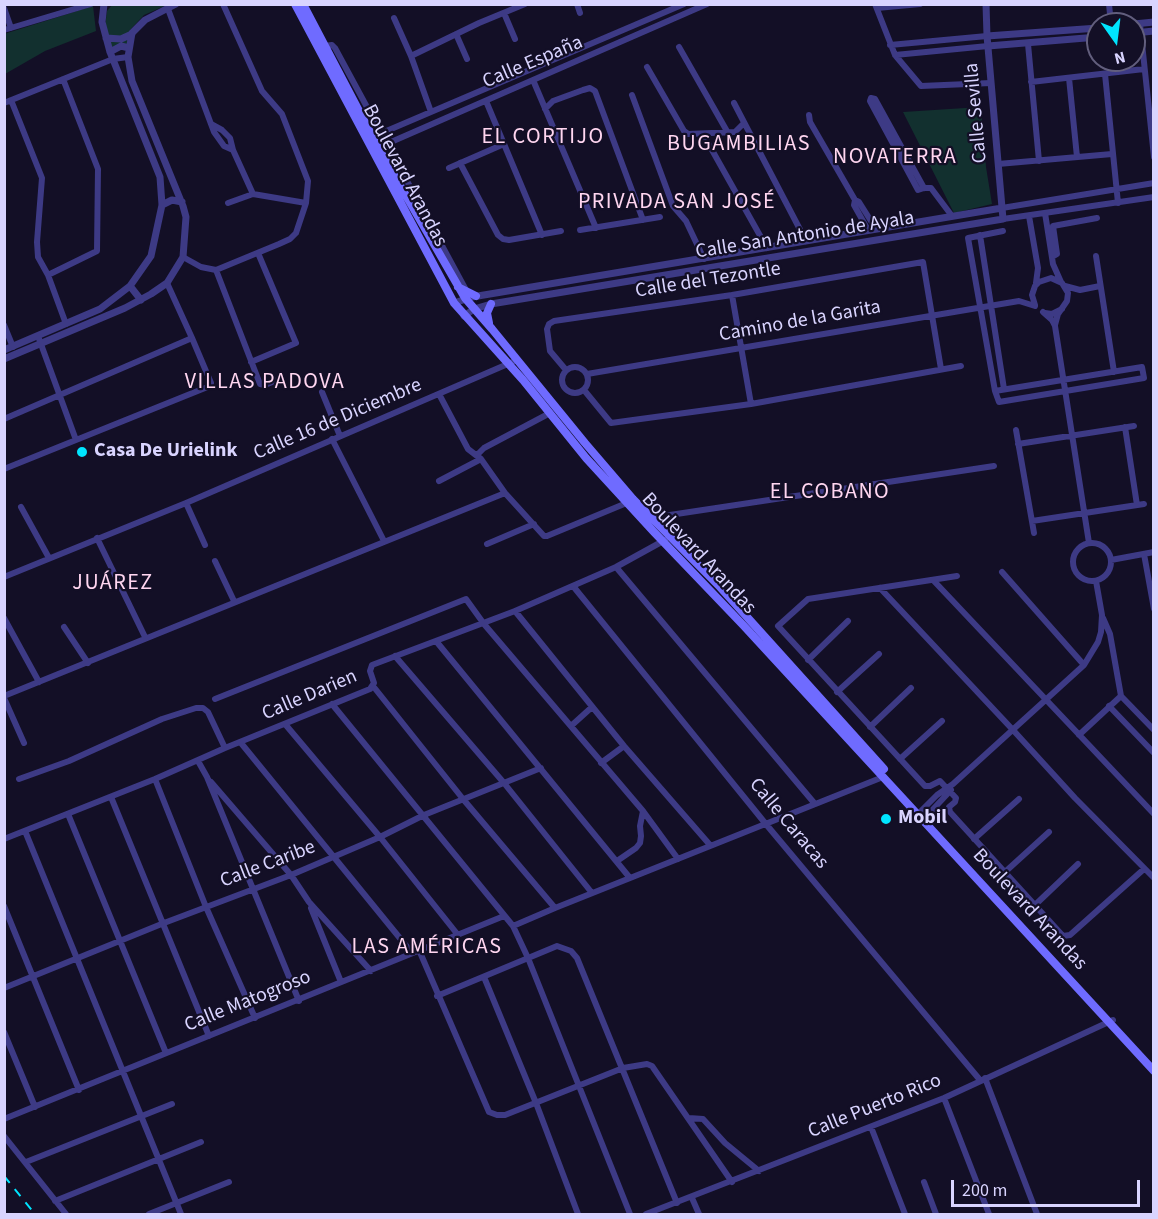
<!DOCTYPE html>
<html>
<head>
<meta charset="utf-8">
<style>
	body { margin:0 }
	#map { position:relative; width:1158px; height:1219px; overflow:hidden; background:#130f26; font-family:"Source Sans 3",sans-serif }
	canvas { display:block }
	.frame { position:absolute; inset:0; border:6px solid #d9d4ff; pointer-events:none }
	.north { position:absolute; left:1086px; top:12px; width:60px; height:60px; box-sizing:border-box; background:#130f26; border:2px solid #625e7d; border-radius:50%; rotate:166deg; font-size:16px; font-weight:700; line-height:24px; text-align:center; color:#d9d4ff }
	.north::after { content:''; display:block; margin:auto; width:21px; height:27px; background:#00e5ff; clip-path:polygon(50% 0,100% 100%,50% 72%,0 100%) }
	.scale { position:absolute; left:951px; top:1180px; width:189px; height:27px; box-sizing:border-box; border:3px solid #d9d4ff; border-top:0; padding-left:8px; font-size:18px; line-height:21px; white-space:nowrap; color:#d9d4ff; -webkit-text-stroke:4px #130f26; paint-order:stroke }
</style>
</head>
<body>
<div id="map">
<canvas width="1158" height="1219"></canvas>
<div class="frame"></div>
<div class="north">N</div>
<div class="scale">200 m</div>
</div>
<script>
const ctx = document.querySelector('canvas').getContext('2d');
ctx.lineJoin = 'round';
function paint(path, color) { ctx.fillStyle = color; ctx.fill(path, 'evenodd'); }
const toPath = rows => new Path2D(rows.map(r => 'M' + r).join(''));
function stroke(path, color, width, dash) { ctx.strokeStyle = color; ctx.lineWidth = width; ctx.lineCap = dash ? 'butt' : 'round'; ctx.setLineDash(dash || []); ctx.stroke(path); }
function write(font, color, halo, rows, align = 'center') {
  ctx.font = font + ' "Source Sans 3",sans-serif'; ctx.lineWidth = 4.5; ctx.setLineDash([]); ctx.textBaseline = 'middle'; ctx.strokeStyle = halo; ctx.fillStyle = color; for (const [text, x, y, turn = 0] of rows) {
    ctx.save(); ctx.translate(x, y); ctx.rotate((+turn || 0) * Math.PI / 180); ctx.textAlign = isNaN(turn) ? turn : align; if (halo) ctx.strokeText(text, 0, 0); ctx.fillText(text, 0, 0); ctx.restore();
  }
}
const green = toPath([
	[112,5,167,5,144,15,130,30,126,49,113,52,105,26,107,11],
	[93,6,96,31,45,51,5,74,4,34],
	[981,107,986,167,992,204,954,213,903,112]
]);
const minor = toPath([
	[577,4,580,13],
	[875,4,895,55,921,86,991,83],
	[1109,4,1111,24],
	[4,8,11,28],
	[877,8,920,4],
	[168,9,214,132,224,146,233,150],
	[504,13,515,39],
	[394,18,411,56,431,112],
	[1140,24,1154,157],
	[4,30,91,4],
	[456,34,467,59],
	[1028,44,1039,161],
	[890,45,987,36],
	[324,46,332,45,335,48,466,290],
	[679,47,728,133],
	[895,55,988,46],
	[411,56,479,23,525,4],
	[647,67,684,131,688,134,735,132,744,123],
	[1105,74,1118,203],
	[1069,78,1077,157],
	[533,80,596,228],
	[1031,82,1144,69],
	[632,95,673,206,686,221,704,259],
	[871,98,870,101,918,190,924,188,931,188,952,216],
	[871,98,875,99,924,188],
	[11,100,42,178,37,242,38,257,48,275,66,324],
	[486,101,542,235],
	[4,103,113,59,128,57],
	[734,103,806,241],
	[545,109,553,101,583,90,590,88,595,91,643,220],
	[809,115,810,122,855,200,854,205,868,230],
	[211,124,222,130,230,138,233,150,253,194,306,203],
	[703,134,767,248],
	[370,138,684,4],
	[375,149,707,4],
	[460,163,498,235,503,239,509,240,561,231],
	[998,164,1112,154],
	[449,168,504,144],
	[855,200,859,202,876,229],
	[228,203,253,194],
	[1002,208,1154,183],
	[1045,213,1053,264,1061,282],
	[1029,216,1038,268,1036,283],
	[1003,219,1154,197],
	[580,230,660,217],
	[980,235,1004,389],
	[1096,256,1114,372],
	[183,257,201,267,216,270,279,244,290,239,296,233,306,203,308,181,282,114,262,91,223,4],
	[1052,257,1057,254,1053,226,1097,218],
	[216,270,260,384,265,385,277,380],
	[48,275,97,251,98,169,63,79],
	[1065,286,1080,290,1100,286],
	[732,295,751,404],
	[1035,305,1032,295,1035,286,1039,282,1051,278,1062,283,1068,293,1067,301,1058,314,1055,325],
	[1043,312,1052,320,1055,326,1089,543],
	[1045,313,1052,314,1062,309],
	[4,325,13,347],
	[38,336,76,440],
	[251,362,296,343,258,253],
	'562 380a13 13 0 1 1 26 0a13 13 0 1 1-26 0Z',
	[566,370,550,351,547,329,549,324,554,321,732,295,923,262,941,369],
	[587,374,1019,301,1035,306],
	[584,390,611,423,751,404,961,366],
	[995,391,1142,367,1144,378,999,402,995,391,968,238,1003,231],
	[322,392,340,436],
	[439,394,468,449,481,459,505,493,544,536,547,536,629,502],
	[4,419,192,338],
	[1125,427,1137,505],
	[1016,430,1034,533],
	[332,439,384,541],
	[1018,444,1134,426],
	[477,455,484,448,550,413],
	[4,469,210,386,211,383,192,338,167,283],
	[439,481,481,459],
	[186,503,205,545],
	[21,507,49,558],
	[650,518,994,466],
	[1032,521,1144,504],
	[97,538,145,637],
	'1073 562a19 19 0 1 1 38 0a19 19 0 1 1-38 0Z',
	[487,544,534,524],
	[1144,554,1154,609],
	[1111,560,1154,552],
	[215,561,234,601],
	[616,567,815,804],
	[1002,572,1084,665],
	[957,576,808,599,778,626,925,786,930,786,940,781,956,798,955,802,949,807,950,812,1063,936,1070,935,1144,869],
	[4,577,186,503,517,360],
	[933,580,1154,814],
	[573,586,765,823,980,1080],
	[880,588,1013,730,1075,798,1154,878],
	[515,611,624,746,710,845],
	[4,618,39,682],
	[1103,618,1110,634,1121,696],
	[64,627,88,663],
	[436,641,630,878],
	[395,656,504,783,592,893],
	[808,660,848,621],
	[373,686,463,799,555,908],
	[837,692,879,654],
	[4,696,505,493],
	[1121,696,1154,730],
	[4,698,24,743],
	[215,699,466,599,484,624,643,811,678,859],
	[332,704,513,926,528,958,630,1214],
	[1109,706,1154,753],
	[285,724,380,837,458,935],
	[571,726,592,707],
	[870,727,911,688],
	[1079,735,1121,696],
	[241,743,412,953],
	[900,759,942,721],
	[198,761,207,777,299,1001],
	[601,763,624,746],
	[19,779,69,761,162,719,196,708,203,708,208,712,225,748],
	[155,779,206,907,255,1018],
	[211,782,291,875,309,902,371,971],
	[111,797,209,1036],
	[68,814,166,1053],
	[918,814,937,795,953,784,1084,665,1098,642,1101,632,1102,615,1096,581],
	[923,820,951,790],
	[25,831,181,1214],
	[4,839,155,779,225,748,370,689,374,683,370,671,372,665,515,611,616,567,665,540],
	[974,839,1019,799],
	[617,861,636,848,640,843,641,836,640,826,643,811],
	[1005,872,1049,832],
	[1035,905,1078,864],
	[4,906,79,1090],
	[311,908,341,982],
	[513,926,555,908,883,777],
	[419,950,489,1112,497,1115,505,1115,623,1068,647,1064,652,1066,732,1182],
	[484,977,536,1103,578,1214],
	[4,988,164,923,291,875,380,837,424,815,541,768],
	[437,996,557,946,571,951,577,958,677,1203],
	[4,1032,35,1107],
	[985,1078,1037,1214],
	[944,1098,989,1214],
	[689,1118,703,1119,725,1143,759,1171],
	[4,1119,504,916],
	[871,1127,905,1214],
	[4,1136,66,1214],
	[26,1162,172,1104],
	[924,1182,936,1214],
	[692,1198,699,1214],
	[55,1201,201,1142],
	[149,1214,229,1182],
	[646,1214,944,1098,1113,1020]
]);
const tertiary = toPath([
	[1134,24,1154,22],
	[1134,33,1154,31],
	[987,36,1098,28],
	[106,38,121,39,132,34],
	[988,46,1098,37],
	[110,52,121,46,129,48],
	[162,205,172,200,182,202],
	[130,286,141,300],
	[454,303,472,297,1002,208],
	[464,316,474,309,491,304,1003,219,987,36,986,4],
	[4,350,100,309,130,286,151,256,162,205,160,177,110,52,102,22,104,4],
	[4,359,125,308,151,294,167,283,183,257,186,217,183,206,132,81,128,57,132,33,145,20,176,4]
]);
const secondary = toPath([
	[295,4,454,303,523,380,586,458,653,531,743,625,1154,1071],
	[303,4,378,147,465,298,492,329,585,443,633,499,720,587,884,769],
	[458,287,476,296],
	[489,323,487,313,491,304]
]);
const rail = toPath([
	[4,1176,35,1214]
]);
const markers = [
	[82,452,6,"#00e5ff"],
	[886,819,6,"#00e5ff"]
];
const streetNames = [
	["Calle España",533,63,-23],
	["Calle Sevilla",977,113,-95],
	["Boulevard Arandas",404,176,62],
	["Calle San Antonio de Ayala",805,236,-9],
	["Calle del Tezontle",708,281,-9],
	["Camino de la Garita",800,322,-10],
	["Calle 16 de Diciembre",338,420,-23],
	["Boulevard Arandas",698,554,47],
	["Calle Darien",310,696,-23],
	["Calle Caracas",788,824,50],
	["Calle Caribe",268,865,-21],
	["Boulevard Arandas",1029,910,47],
	["Calle Matogroso",248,1002,-22],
	["Calle Puerto Rico",875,1107,-22]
];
const poiNames = [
	["Casa De Urielink",94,452],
	["Mobil",898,819]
];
const quarterNames = [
	["EL CORTIJO",543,138],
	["BUGAMBILIAS",739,145],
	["NOVATERRA",895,158],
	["PRIVADA SAN JOSÉ",677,203],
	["VILLAS PADOVA",265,383],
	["EL COBANO",830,493],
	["JUÁREZ",113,584],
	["LAS AMÉRICAS",427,948]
];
paint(green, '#12302f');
stroke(minor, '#3d3a85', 6);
stroke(tertiary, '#3d3a85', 7);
stroke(secondary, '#6f6bff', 8);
stroke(rail, '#00e5ff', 2, [9, 8]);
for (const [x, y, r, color] of markers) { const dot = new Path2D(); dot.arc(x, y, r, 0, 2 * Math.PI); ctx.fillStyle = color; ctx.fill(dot); stroke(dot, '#130f26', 2); }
write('20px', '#d9d4ff', '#130f26', streetNames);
write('bold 20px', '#d9d4ff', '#130f26', poiNames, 'left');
ctx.letterSpacing = '1.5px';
write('22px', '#ffd6f0', '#130f26', quarterNames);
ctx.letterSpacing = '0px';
</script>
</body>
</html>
